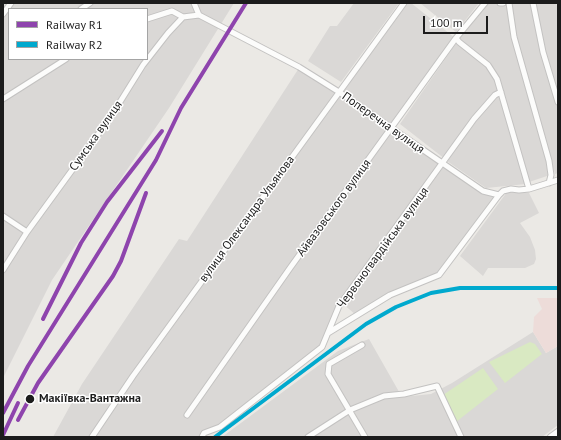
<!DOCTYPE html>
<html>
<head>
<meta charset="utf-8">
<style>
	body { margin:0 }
	#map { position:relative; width:561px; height:440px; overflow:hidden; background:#ebe9e5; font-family:"PT Sans",sans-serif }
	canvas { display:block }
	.frame { position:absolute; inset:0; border:4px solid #1c1c1c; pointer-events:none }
	.legend { position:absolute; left:8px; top:8px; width:140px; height:52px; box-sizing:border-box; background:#fff; border:1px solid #a4a4a4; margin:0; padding:5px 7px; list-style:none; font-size:12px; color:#1c1c1c }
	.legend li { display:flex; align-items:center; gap:8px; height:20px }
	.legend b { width:20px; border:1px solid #a4a4a4 }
	.scale { position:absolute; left:423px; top:16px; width:65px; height:18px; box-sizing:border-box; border:2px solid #1c1c1c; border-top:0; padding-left:5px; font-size:12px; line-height:14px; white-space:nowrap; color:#1c1c1c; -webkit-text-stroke:3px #fff; paint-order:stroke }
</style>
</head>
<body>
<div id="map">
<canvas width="561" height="440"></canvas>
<div class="frame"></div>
<ul class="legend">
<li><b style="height:5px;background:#8e44ad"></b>Railway R1</li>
<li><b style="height:5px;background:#00a9ce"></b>Railway R2</li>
</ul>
<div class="scale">100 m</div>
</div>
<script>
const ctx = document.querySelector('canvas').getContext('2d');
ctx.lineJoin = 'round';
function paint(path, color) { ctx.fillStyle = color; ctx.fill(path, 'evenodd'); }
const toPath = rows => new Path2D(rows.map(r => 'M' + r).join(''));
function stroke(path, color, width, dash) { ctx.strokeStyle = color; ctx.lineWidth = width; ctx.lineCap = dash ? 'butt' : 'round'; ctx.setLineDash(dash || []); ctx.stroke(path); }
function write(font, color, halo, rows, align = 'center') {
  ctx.font = font + ' "PT Sans",sans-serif'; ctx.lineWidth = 3; ctx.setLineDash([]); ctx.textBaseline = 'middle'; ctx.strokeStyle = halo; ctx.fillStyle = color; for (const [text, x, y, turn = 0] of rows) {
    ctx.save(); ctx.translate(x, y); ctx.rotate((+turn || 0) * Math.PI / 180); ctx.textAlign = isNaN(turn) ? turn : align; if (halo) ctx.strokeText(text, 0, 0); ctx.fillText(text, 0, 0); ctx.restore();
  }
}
const residential = toPath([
	[3,3,234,3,169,108,52,280,3,378],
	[9,9,147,9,147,59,9,59],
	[354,3,399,3,341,82,308,61,330,26,337,26],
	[405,3,411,3,455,38,391,128,442,165,338,306,321,347,220,426,202,437,53,437,82,384,179,239,187,241,299,68,339,93],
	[420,3,479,3,456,32],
	[488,3,496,3,499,5,507,4,512,37,550,175,529,182,498,77,458,38],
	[514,3,556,3,558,9,558,173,555,174,516,36,511,4],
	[457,42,487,65,496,80,500,91,494,94,445,159,400,124],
	[501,93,526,184,486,188,447,161,475,119],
	[443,166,482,192,497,195,439,275,390,294,356,315,342,303],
	[507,192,529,193,539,213,520,223,530,237,535,250,536,259,534,264,525,268,488,268,483,276,460,256],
	[533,332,546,353,558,346,558,425,542,437,222,437,338,351,369,339,402,397,431,394,452,383]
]);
const commercial = toPath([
	[537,298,558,298,558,346,546,353,533,332,534,317,542,309]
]);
const grass = toPath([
	[530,342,535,344,542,354,505,383,489,362],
	[483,368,498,389,456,422,443,395]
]);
const minor = toPath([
	[194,3,199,15,299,67,339,92,483,191,499,195,503,191,511,189,519,190,529,189,558,180],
	[500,3,503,3],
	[509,3,514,37,549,161,551,175,549,183],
	[533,3,543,52,558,102],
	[81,9,90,3],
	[3,14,11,3],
	[147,19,172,11,183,17],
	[456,38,459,42,488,65,497,79,529,189],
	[3,99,66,59],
	[3,216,27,232],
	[3,270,27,232,110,118,143,65,168,33,183,17,199,15],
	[328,333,390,295,439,275,499,195],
	[362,345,329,364,328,374,365,437],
	[187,415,290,268,456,38,485,3],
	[92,437,133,376,404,3],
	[202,437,204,433,220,427,322,347,339,306,474,119,495,95,501,92],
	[308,437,350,410,384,396,404,394,437,386,461,437]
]);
const tertiary = toPath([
	[551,437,558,432]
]);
const rail1 = toPath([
	[43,319,81,243,107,202,162,131],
	[3,413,28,366,156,160,181,108,246,3],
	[18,420,38,383,113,276,121,261,146,193],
	[3,435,18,403]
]);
const rail2 = toPath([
	[215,437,366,324,396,307,431,293,460,288,558,288]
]);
const markers = [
	[30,399,5,"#1c1c1c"]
];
const streetNames = [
	["Поперечна вулиця",383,123,35],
	["Сумська вулиця",96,136,-55],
	["Айвазовського вулиця",334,208,-54],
	["вулиця Олександра Ульянова",247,219,-54],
	["Червоногвардійська вулиця",383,248,-54]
];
const stopNames = [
	["Макіївка-Вантажна",39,399]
];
paint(residential, '#dad8d6');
paint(commercial, '#eddcd9');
paint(grass, '#d9e9c2');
stroke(minor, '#c3c2c1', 7);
stroke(tertiary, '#c3c2c1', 8);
stroke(minor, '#fcfcfb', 5);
stroke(tertiary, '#fcfcfb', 6);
stroke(rail1, '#8e44ad', 4);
stroke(rail2, '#00a9ce', 4);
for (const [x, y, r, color] of markers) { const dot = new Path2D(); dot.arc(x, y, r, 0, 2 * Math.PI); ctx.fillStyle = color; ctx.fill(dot); stroke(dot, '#fff', 1.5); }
write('12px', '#1c1c1c', '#fff', streetNames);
write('bold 12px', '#1c1c1c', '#fff', stopNames, 'left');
</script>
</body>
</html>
